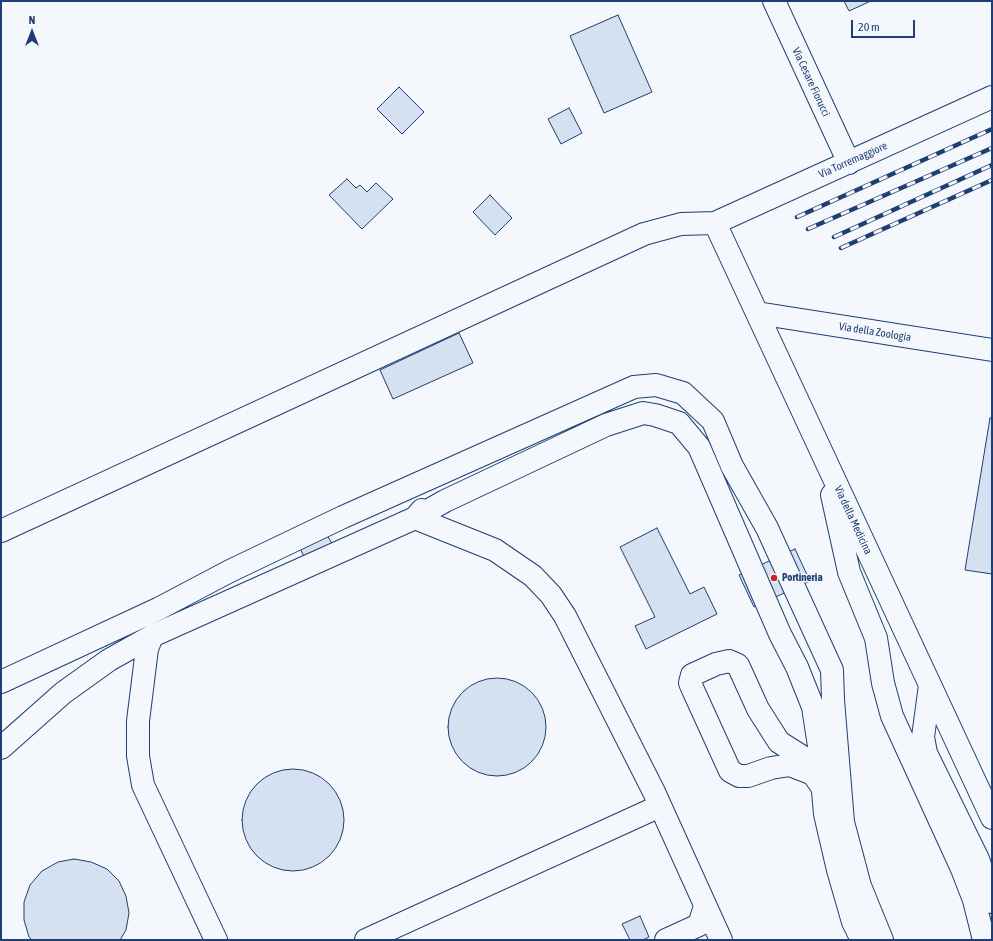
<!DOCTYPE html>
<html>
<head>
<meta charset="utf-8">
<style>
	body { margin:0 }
	#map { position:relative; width:993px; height:941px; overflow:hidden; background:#f4f7fb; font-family:"Asap Condensed",sans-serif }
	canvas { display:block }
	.frame { position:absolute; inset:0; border:2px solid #1d3f73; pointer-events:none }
	.north { position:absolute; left:12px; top:12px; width:40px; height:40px; -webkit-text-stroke:3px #f4f7fb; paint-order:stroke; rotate:0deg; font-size:11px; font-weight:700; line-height:16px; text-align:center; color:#1d3f73 }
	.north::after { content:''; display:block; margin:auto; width:14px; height:18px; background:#1d3f73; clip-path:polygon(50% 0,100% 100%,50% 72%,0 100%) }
	.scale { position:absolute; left:851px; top:20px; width:64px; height:18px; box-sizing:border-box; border:2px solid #1d3f73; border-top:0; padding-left:5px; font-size:12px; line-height:14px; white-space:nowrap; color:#1d3f73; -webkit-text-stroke:3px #f4f7fb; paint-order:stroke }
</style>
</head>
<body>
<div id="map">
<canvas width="993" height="941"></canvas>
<div class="frame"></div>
<div class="north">N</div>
<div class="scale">20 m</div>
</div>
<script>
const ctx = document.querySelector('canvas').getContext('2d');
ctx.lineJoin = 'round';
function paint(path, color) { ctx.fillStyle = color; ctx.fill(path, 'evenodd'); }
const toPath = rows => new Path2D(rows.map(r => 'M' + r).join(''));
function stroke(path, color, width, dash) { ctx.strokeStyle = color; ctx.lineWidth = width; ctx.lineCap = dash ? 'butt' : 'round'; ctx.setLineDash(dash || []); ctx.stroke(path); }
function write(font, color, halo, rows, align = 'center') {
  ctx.font = font + ' "Asap Condensed",sans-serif'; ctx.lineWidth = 3; ctx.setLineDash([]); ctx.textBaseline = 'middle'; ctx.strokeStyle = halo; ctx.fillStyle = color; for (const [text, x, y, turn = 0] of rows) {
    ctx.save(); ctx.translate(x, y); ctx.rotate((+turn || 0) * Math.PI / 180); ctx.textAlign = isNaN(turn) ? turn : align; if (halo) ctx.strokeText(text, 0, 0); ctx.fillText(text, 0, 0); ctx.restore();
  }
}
const building = toPath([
	[844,1,871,1,849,11,844,1],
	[618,15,652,92,604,113,570,36,618,15],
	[399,87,424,112,402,134,377,109,399,87],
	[569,108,582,133,561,144,548,119,569,108],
	[347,179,356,188,360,185,367,192,376,183,393,199,362,229,329,195,347,179],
	[490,195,512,218,495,235,473,212,490,195],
	[459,333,473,363,393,399,380,370,459,333],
	[990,418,992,418,992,574,965,570,990,418],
	[323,528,334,547,307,562,297,543,323,528],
	[657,528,690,594,704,587,717,614,646,649,635,626,655,617,620,547,657,528],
	[795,549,810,581,754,607,739,575,795,549],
	'448 727a49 49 0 1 1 98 0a49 49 0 1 1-98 0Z',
	'242 820a51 51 0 1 1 102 0a51 51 0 1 1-102 0Z',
	[74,859,91,862,107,869,119,881,126,896,129,913,126,930,120,940,32,940,29,937,24,920,24,902,30,885,42,871,58,862,74,859],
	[640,916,649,937,643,940,630,940,622,924,640,916]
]);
const minor = toPath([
	[774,1,849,163],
	[715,223,992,818],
	[757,313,992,350],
	[832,495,849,572,876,638,883,683,892,716,962,869,974,900,984,940],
	[422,510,415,518,495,550,533,576,551,595,565,616,654,792,721,940],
	[1,531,644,234,681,224,715,223,992,97],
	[1,682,158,609,230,571,343,517,634,387,656,385,683,393,713,421,732,466,767,528,832,670,833,700,843,822,860,886,882,940],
	[930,685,923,737,926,753,978,859,992,902],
	[1,748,63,693,109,660,152,636],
	[822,787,813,774,790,765,771,768,748,776,739,776,730,771,694,692,690,683,692,675,716,664,729,661,738,665,758,709,779,742,809,761,821,764,830,773],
	[216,940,143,785,138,756,138,721,147,649,152,636,415,518,445,501,606,425,643,413,655,415,679,423,699,447,780,634,797,667,813,707,819,746,825,814,838,870,853,922,862,940],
	[366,940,660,806],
	[666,940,699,925,705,906]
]);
const rail = toPath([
	[797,217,992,129],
	[808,229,992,148],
	[834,237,992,165],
	[841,248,992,180]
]);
const markers = [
	[774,578,4,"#c62828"]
];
const streetNames = [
	["Via Cesare Fiorucci",811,82,65],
	["Via Torremaggiore",853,160,-24],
	["Via della Zoologia",875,332,9],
	["Via della Medicina",853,520,65]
];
const poiNames = [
	["Portineria",782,578]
];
paint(building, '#d5e0f0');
stroke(building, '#1d3f73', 1);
stroke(minor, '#1d3f73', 24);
stroke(minor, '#f4f7fb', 22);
stroke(rail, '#1d3f73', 4.5);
stroke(rail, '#f4f7fb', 3, [9]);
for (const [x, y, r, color] of markers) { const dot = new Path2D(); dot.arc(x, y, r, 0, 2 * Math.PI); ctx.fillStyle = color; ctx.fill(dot); stroke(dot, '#f4f7fb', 1.5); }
write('11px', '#1d3f73', '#f4f7fb', streetNames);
write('bold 11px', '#1d3f73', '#f4f7fb', poiNames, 'left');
</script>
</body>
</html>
